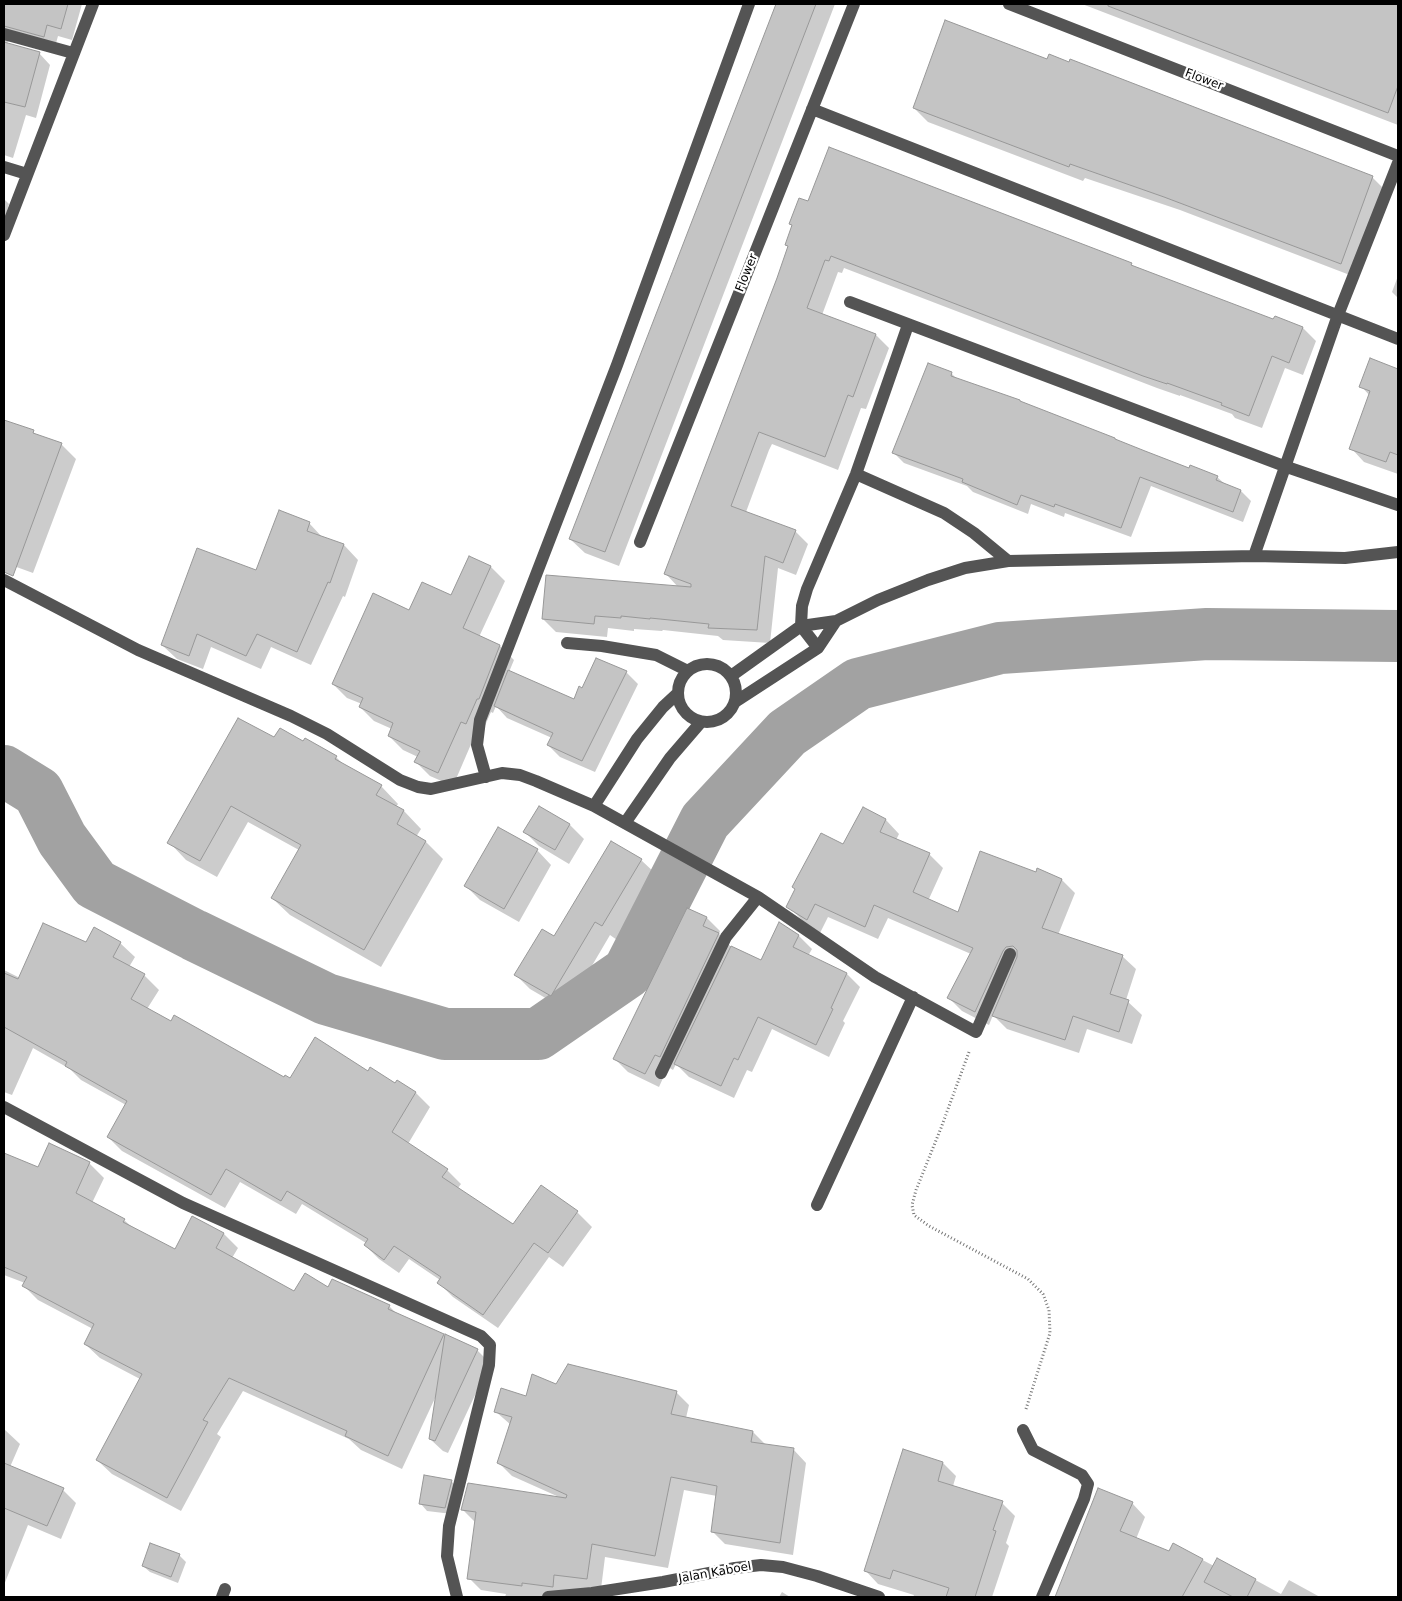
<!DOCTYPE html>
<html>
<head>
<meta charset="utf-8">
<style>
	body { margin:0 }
	#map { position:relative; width:1402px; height:1601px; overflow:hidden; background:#fff; font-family:"DejaVu Sans",sans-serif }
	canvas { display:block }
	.frame { position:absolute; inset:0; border:5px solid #000; pointer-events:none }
</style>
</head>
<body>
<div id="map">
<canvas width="1402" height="1601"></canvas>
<div class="frame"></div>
</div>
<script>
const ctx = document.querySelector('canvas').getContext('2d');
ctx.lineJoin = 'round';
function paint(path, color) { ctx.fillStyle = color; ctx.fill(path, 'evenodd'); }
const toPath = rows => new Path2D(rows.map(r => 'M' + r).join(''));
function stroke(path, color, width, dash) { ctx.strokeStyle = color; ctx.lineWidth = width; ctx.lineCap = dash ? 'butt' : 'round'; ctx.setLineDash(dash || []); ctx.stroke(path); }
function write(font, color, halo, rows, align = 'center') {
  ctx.font = font + ' "DejaVu Sans",sans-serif'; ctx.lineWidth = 4.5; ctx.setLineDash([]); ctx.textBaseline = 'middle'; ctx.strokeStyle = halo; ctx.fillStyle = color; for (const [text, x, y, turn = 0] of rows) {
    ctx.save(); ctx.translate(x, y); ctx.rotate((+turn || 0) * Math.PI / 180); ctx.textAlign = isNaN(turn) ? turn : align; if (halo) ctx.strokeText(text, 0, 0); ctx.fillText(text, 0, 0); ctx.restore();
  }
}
const shadow = toPath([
	[4,4,82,4,72,40,58,36,55,47,13,37,7,43,7,44,39,53,50,65,36,118,26,115,13,158,4,155],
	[777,4,835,4,619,566,585,553,570,539],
	[1082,4,1386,4,1398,8,1398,125],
	[1048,60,1372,177,1386,191,1355,277,1180,210,1085,178,1083,181,928,122,914,108],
	[4,199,9,204,4,222],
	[809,203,1131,264,1135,268,1274,321,1303,328,1316,341,1303,375,1285,368,1262,428,1235,418,1232,414,1180,395,1180,396,1157,388,844,268,842,273,838,272,822,315,876,335,889,348,866,409,861,408,838,470,772,444,769,450,746,512,795,531,808,544,796,575,778,568,770,643,723,640,718,636,663,630,662,631,634,629,634,631,608,628,607,637,556,632,543,619,679,588,665,573,789,247,786,244],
	[1398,276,1398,298,1392,292],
	[1370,360,1398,370,1398,474,1364,462,1351,448,1370,396,1361,386],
	[951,373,958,380,1190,469,1217,477,1226,485,1241,491,1251,501,1243,522,1151,486,1131,537,1065,513,1064,517,1031,504,1028,514,973,492,967,486,904,463,894,453],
	[5,421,33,432,38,436,61,444,76,459,33,573,11,565,4,558,4,532,7,525,4,524,4,426],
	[309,523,323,538,344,545,358,560,345,597,343,596,311,665,271,647,261,669,211,647,203,669,177,659,162,645,257,572],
	[469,558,491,567,505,581,479,637,500,646,514,660,509,672,574,701,583,689,626,672,638,684,595,772,560,757,548,745,552,738,507,718,496,706,493,713,491,712,480,737,475,735,453,786,430,776,416,762,418,757,403,750,389,736,392,729,374,721,360,707,362,704,347,698,333,684,410,611,451,597],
	[275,739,304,743,336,757,346,767,381,786,398,804,396,807,404,811,421,829,416,837,426,842,443,859,381,967,290,915,272,898,299,850,248,822,217,877,186,860,169,842],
	[540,807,570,825,584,839,569,864,539,846,525,832],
	[863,808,886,820,899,834,896,840,929,854,943,868,928,901,958,914,1037,873,1038,870,1062,880,1075,893,1058,935,1122,956,1136,969,1126,1000,1142,1015,1132,1044,1087,1029,1079,1053,1007,1029,993,1015,989,1025,962,1011,949,998,971,954,888,918,878,939,828,917,820,933,802,920,788,906,843,846],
	[537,850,551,865,519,922,480,900,466,886],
	[641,860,656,874,617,940,610,935,566,1010,530,989,516,975],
	[688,909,707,918,720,931,719,934,732,948,762,962,780,923,799,936,812,949,808,956,847,974,860,987,843,1021,845,1023,829,1057,772,1029,752,1072,747,1070,734,1098,689,1077,676,1064,673,1070,668,1067,659,1087,628,1072,615,1059],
	[95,929,120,943,135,957,129,967,144,975,159,990,147,1009,285,1079,290,1080,369,1072,396,1085,398,1082,416,1093,430,1107,408,1144,447,1170,461,1184,458,1188,514,1225,541,1187,577,1212,592,1227,563,1267,549,1257,498,1328,453,1297,439,1283,440,1280,409,1259,399,1273,379,1259,365,1245,366,1243,302,1204,296,1214,240,1182,225,1208,122,1151,108,1137,126,1105,81,1080,70,1069,33,1048,12,1095,4,1092,4,970,20,978,87,943],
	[50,1144,89,1163,104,1178,92,1203,124,1220,133,1228,175,1251,224,1234,238,1248,232,1258,294,1292,329,1289,389,1306,398,1315,477,1350,490,1363,448,1453,443,1451,430,1439,436,1396,402,1469,361,1450,349,1439,243,1391,217,1434,221,1437,181,1511,112,1474,97,1460,140,1379,100,1358,85,1344,93,1329,38,1300,24,1286,25,1283,4,1275,4,1154,39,1169],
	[557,1386,676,1392,689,1405,686,1418,753,1432,766,1445,793,1449,806,1463,793,1555,725,1544,712,1531,717,1496,684,1490,668,1568,605,1557,600,1597,505,1597,506,1594,481,1590,468,1577,476,1523,463,1510,559,1497,512,1476,499,1463,511,1425,495,1411],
	[4,1429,20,1444,10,1467,63,1490,76,1503,61,1539,28,1525,4,1585],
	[904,1451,943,1463,956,1476,953,1486,1002,1503,1015,1516,1006,1543,1009,1546,992,1597,913,1597,914,1595,878,1584,865,1570],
	[451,1481,458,1488,452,1514,427,1511,421,1504],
	[1099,1490,1132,1503,1145,1517,1136,1539,1170,1553,1174,1545,1214,1566,1217,1559,1281,1594,1289,1580,1320,1597,1056,1597],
	[179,1555,186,1562,178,1583,150,1572,143,1566],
	[782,1592,790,1597,779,1597],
	[352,1596,377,1597,352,1597]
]);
const river = toPath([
	[4,771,38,792,62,839,95,884,194,935,326,999,445,1034,538,1034,628,972,705,821,787,733,858,684,1000,648,1207,634,1398,636]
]);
const building = toPath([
	[4,4,68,4,61,29,47,25,44,37,4,26,4,4],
	[776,4,816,4,605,552,569,539,776,4],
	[1108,4,1398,4,1398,86,1388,113,1108,6,1108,4],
	[945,20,1047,59,1049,54,1069,62,1070,59,1373,176,1341,264,1164,197,1070,164,1069,167,913,108,945,20],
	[4,42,40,52,25,107,4,102,4,42],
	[829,147,1132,263,1131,265,1273,319,1275,316,1303,327,1289,363,1272,356,1249,416,1221,405,1222,403,1167,383,1167,384,1143,376,831,256,829,261,825,260,807,308,876,334,853,397,848,395,825,457,759,432,757,437,731,506,796,530,783,563,765,556,757,630,708,628,709,624,650,618,650,619,621,616,621,618,595,616,594,624,542,619,546,575,691,587,691,584,664,574,777,278,788,246,785,245,792,225,789,224,799,198,808,201,829,147],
	[1370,358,1398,369,1398,455,1390,452,1386,462,1349,449,1370,391,1359,387,1370,358],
	[928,363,952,372,951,376,1020,400,1020,401,1115,438,1115,439,1145,451,1189,468,1190,465,1218,476,1216,480,1241,490,1233,512,1140,477,1121,528,1055,504,1054,507,1021,495,1017,505,962,482,963,479,892,453,928,363],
	[4,420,34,430,33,433,62,443,13,576,4,572,4,420],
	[279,510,310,522,307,531,344,544,330,583,328,582,297,652,257,634,246,656,197,634,189,656,161,645,197,548,256,570,279,510],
	[469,556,491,566,463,628,500,645,479,699,477,699,466,724,461,722,438,773,414,762,420,751,388,736,393,723,359,707,363,698,332,684,373,593,409,610,422,582,451,595,469,556],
	[596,658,627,671,582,761,547,745,553,733,494,706,508,670,574,699,579,686,582,688,596,658],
	[238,718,274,737,280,728,303,741,305,738,337,756,335,759,382,785,376,795,404,810,397,824,426,841,364,950,271,898,301,845,231,806,200,861,167,843,238,718],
	[539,806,570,824,555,850,523,832,539,806],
	[863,807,886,819,880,832,930,853,913,892,958,912,980,851,1036,872,1037,868,1062,879,1042,928,1123,955,1110,994,1129,1000,1119,1032,1073,1016,1065,1040,992,1016,1017,957,1017,950,1013,946,1006,947,1003,951,975,1012,947,998,973,948,874,905,865,927,815,904,807,920,786,907,795,889,792,887,821,833,843,844,863,807],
	[498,827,538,849,504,909,464,886,498,827],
	[611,841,642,859,602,926,595,922,551,996,514,975,542,929,554,936,611,841],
	[687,908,707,917,703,926,719,933,660,1057,655,1055,645,1074,613,1059,687,908],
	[779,922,799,935,793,947,847,973,831,1008,833,1009,816,1045,758,1017,738,1060,734,1058,721,1086,674,1064,731,946,761,960,779,922],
	[43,923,86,942,94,927,121,942,113,957,145,974,131,999,171,1021,174,1015,284,1077,285,1075,290,1078,315,1037,368,1071,370,1067,395,1083,397,1080,416,1092,392,1132,448,1169,442,1177,513,1224,541,1185,578,1211,548,1253,534,1243,483,1315,437,1283,441,1277,394,1246,384,1260,364,1245,368,1239,287,1191,281,1201,226,1169,211,1195,107,1137,127,1101,65,1066,67,1062,4,1027,4,973,18,979,43,923],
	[49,1143,90,1162,76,1193,125,1219,123,1222,175,1249,192,1216,224,1233,216,1248,294,1291,305,1273,328,1287,332,1279,390,1305,388,1309,444,1334,388,1456,345,1436,347,1431,229,1378,203,1420,208,1422,167,1498,96,1460,142,1374,84,1344,94,1324,22,1286,27,1277,4,1267,4,1153,38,1167,49,1143],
	[445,1334,478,1349,435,1441,429,1439,445,1334],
	[568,1364,677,1391,671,1414,753,1431,751,1442,794,1448,780,1543,711,1532,717,1486,671,1477,655,1556,592,1544,587,1579,554,1575,553,1587,522,1583,522,1586,467,1579,476,1512,461,1510,468,1483,566,1498,567,1495,497,1463,512,1417,494,1412,501,1388,526,1396,532,1374,556,1384,568,1364],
	[903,1449,943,1462,938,1481,1003,1501,993,1530,996,1531,975,1597,946,1597,949,1588,893,1570,890,1579,864,1571,903,1449],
	[4,1463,64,1488,47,1526,4,1508,4,1463],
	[424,1475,452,1480,445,1508,419,1504,424,1475],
	[1098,1488,1133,1502,1120,1531,1169,1551,1173,1543,1203,1559,1182,1597,1055,1597,1098,1488],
	[150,1543,180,1554,171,1577,142,1566,150,1543],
	[1217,1558,1256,1579,1247,1597,1233,1597,1204,1582,1217,1558]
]);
const path = toPath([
	[969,1052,941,1128,916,1190,912,1205,914,1215,929,1226,1028,1279,1043,1294,1049,1310,1050,1333,1026,1409]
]);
const minor = toPath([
	[1009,4,1398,156],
	[4,34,73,53],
	[812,109,1398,339],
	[4,167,27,174],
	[4,235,93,4],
	[850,302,1284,466,1398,505],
	[856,474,944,513,974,533,1008,561],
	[640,542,854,4],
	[1254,556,1338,315,1398,163],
	[4,580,138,650,291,716,327,734,400,780,418,787,431,789,502,773,520,775,536,781,594,806,758,897,875,977,976,1032,1010,954],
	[567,643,602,646,656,655,688,671],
	[818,648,801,626,802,606,807,589,856,474,908,325],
	'678 693a29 29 0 1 1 58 0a29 29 0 1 1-58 0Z',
	[731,676,801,626,836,621,878,600,928,580,965,568,1008,561,1254,556,1345,558,1398,552],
	[735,702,818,648,836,621],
	[486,777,477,745,480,720,617,365,749,4],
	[594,806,637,739,663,707,677,694],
	[625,823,670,758,701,722],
	[661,1073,726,937,758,897],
	[4,1107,183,1203,481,1336,490,1345,489,1365,449,1526,447,1556,457,1597],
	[817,1205,913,997],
	[1023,1430,1033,1450,1082,1475,1088,1484,1084,1499,1042,1597],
	[222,1597,225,1589],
	[548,1597,592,1593,663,1582,735,1568,761,1565,783,1567,817,1576,879,1597]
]);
const streetNames = [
	["Flower",1204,80,21],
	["Flower",747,273,-68],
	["Jalan Kaboel",715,1573,-10]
];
paint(shadow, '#0003');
stroke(river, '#a2a2a2', 52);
paint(building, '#c4c4c4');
stroke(building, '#989898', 1);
stroke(path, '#767676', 3, [1, 2.5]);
stroke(minor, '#545454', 12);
write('12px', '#000', '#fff', streetNames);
</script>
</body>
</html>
